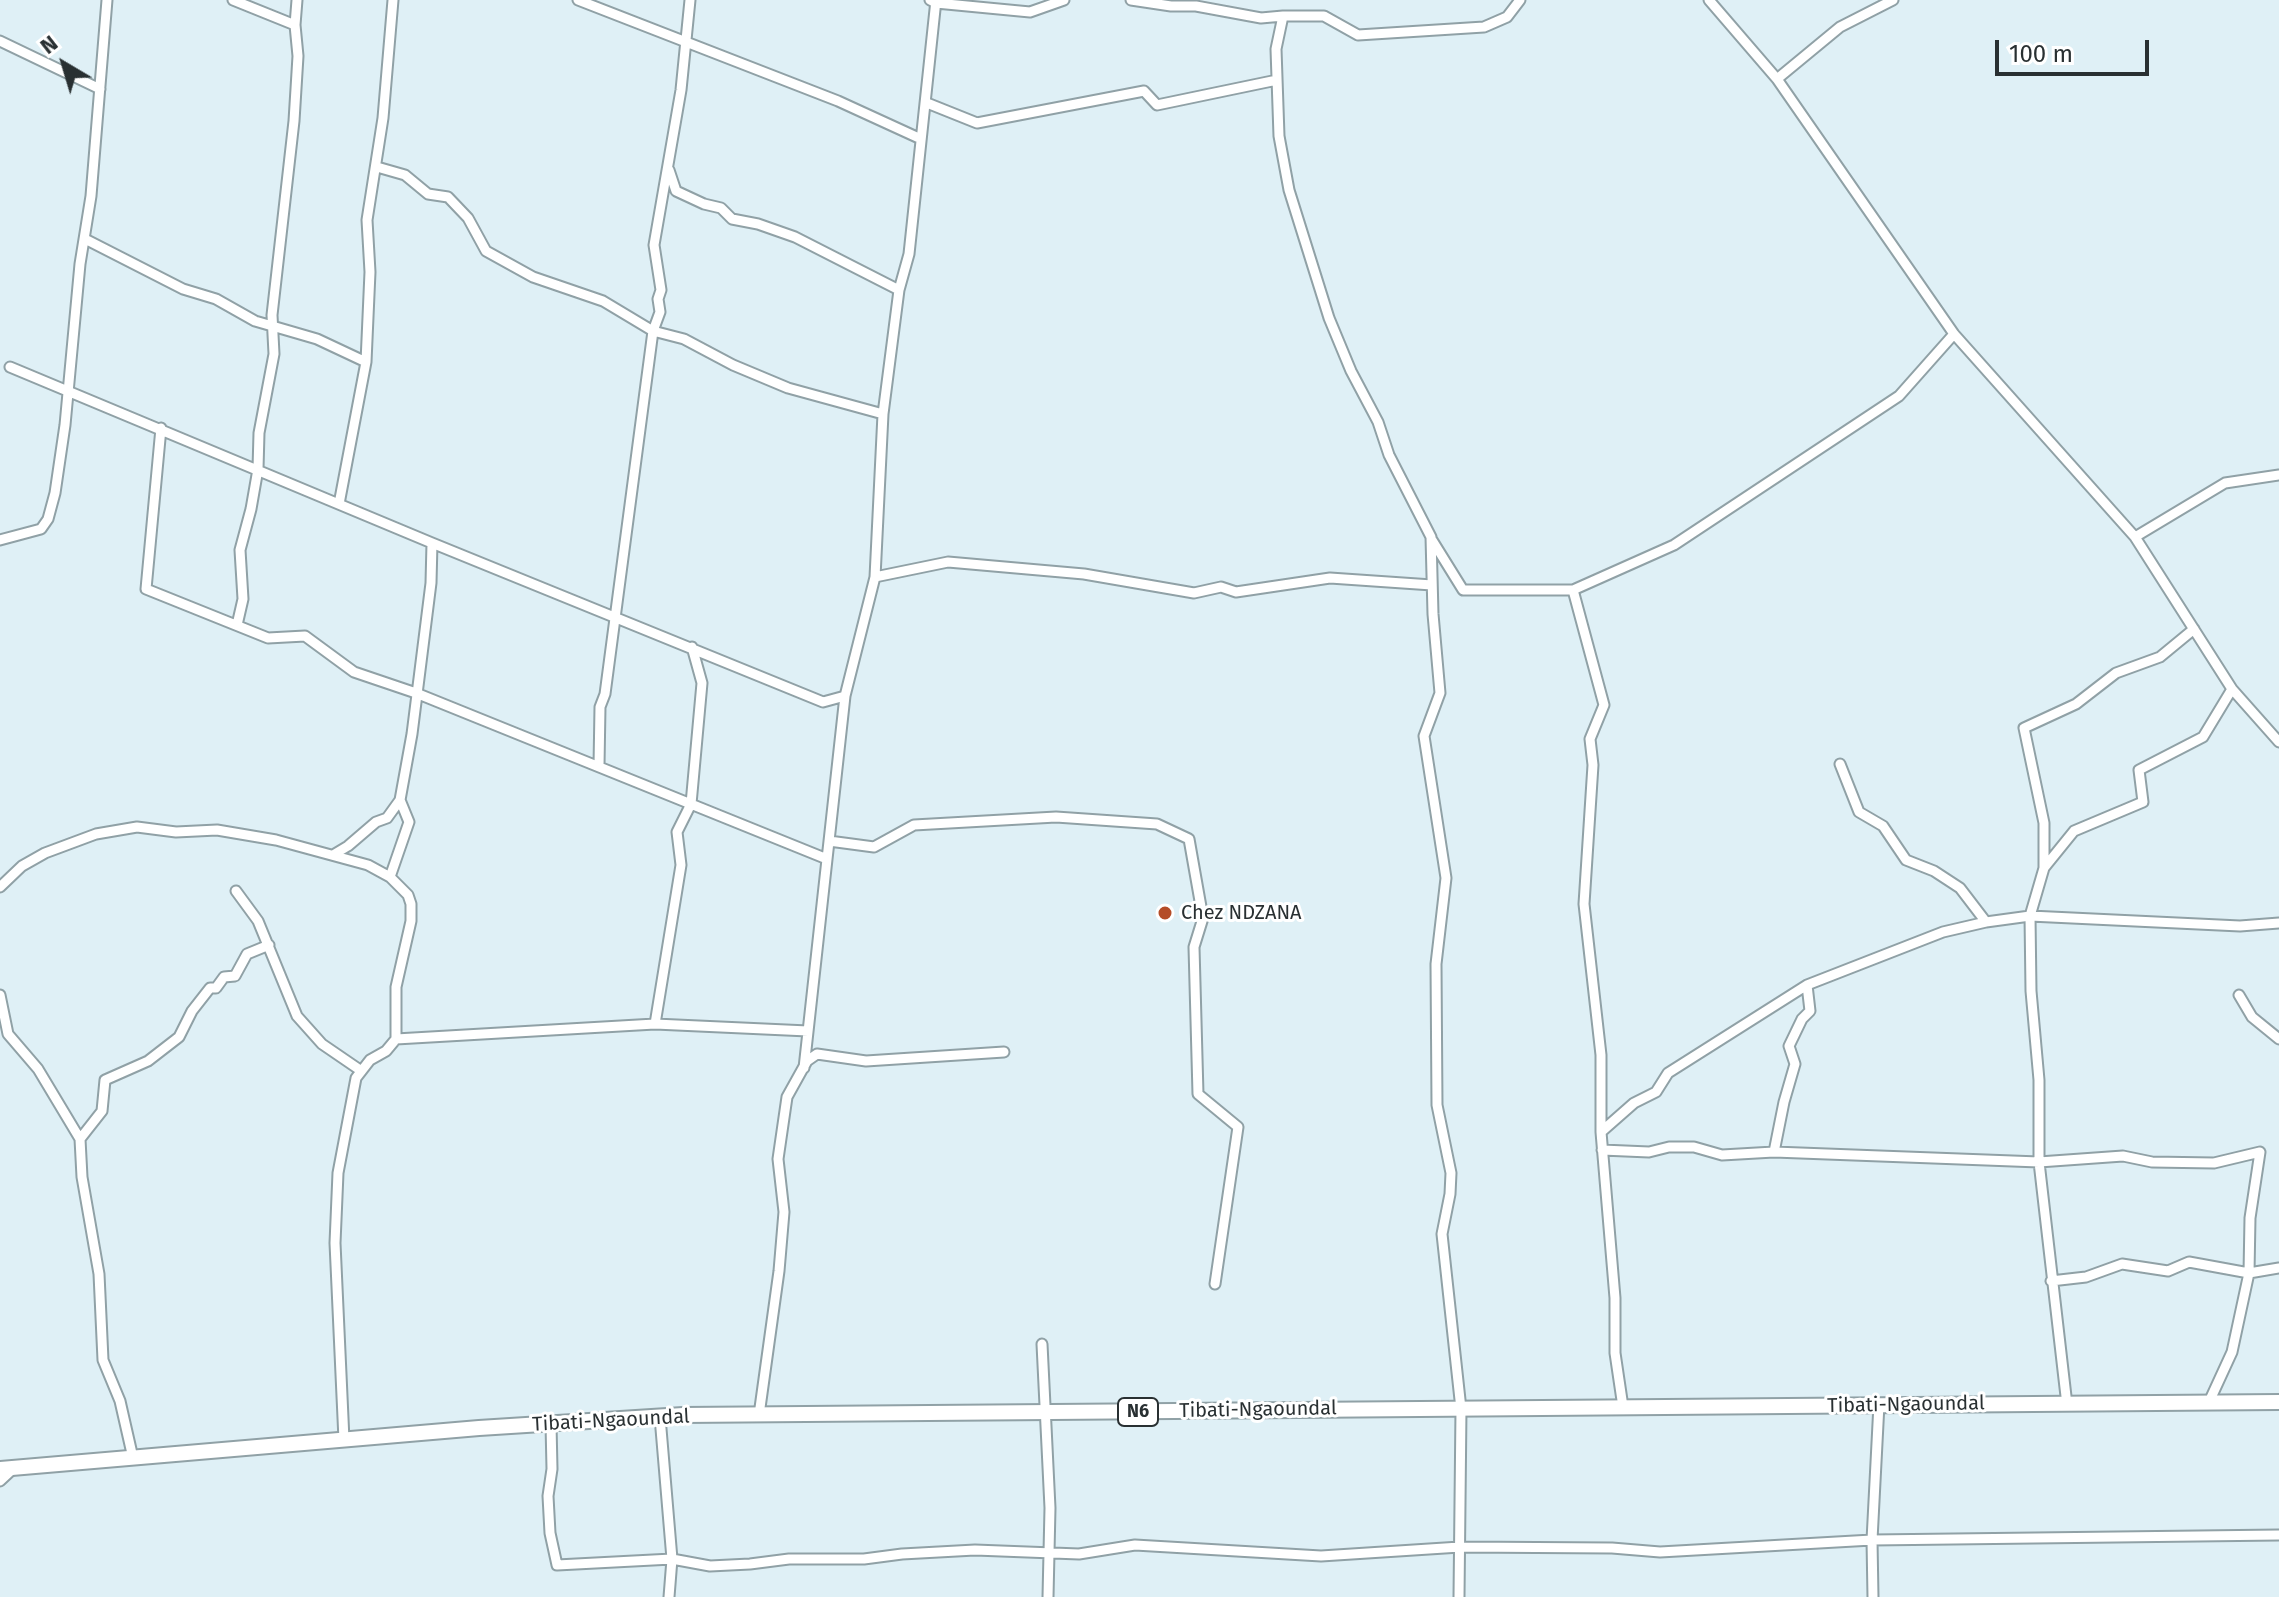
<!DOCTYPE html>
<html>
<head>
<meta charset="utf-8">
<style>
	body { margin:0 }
	#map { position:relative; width:2279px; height:1597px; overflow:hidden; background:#dff0f6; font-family:"Fira Sans",sans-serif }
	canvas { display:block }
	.north { position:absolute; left:24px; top:24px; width:80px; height:80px; -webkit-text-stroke:6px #fff; paint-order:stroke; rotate:322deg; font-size:22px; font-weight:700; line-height:32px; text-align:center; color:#293032 }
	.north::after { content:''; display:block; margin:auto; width:28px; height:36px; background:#293032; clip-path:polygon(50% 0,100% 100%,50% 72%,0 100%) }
	.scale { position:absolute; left:1995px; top:40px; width:154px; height:36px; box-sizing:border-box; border:4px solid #293032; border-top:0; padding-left:10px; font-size:24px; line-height:28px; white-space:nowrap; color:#293032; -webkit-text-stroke:6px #fff; paint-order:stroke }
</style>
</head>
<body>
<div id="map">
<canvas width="2279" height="1597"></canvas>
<div class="north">N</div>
<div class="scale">100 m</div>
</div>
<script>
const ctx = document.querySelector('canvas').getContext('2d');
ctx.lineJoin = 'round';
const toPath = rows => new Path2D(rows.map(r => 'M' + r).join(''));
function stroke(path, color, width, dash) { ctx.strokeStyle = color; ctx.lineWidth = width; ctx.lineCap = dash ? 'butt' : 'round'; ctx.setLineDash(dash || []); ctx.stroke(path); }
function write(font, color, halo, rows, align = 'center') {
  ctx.font = font + ' "Fira Sans",sans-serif'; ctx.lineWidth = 6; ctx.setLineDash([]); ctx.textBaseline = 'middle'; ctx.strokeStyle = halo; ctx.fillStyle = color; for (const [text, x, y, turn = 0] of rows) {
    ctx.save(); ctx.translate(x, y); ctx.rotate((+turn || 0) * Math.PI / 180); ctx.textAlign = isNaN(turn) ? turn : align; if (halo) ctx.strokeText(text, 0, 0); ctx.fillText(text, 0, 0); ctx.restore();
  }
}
const minor = toPath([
	[233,0,295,25],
	[578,0,838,101,921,139],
	[930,0,936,3,1030,12,1064,0],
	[1131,0,1171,6,1196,6,1261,18,1283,16],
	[1709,0,1777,79,1954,334,2135,537,2232,689,2279,742],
	[0,41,100,89],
	[1777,79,1840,27,1893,0],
	[927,103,977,123,1144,91,1157,105,1277,80],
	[377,167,405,175,428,194,448,197,468,218,486,251,533,277,603,301,653,331,684,339,733,365,788,388,883,414],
	[669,170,676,191,704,204,721,208,732,219,758,224,795,237,899,290],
	[85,239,183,289,216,299,255,321,317,339,366,362],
	[10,367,432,543,823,702,845,696],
	[161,428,146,589,268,638,305,636,354,672,416,693,827,859],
	[339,504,366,362,370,272,367,220,383,118,393,0],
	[2135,537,2225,483,2279,475],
	[0,540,41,529,48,519,55,493,65,425,80,264,91,196,107,0],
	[1432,540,1463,590,1573,590,1674,545,1899,396,1954,334],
	[875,577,948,562,1084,574,1194,593,1221,587,1236,592,1330,578,1432,585],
	[1573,590,1604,705,1590,739,1593,765,1584,904,1601,1055,1601,1132,1615,1298,1615,1353,1623,1407],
	[237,625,243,599,240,550,251,509,258,469,259,433,274,354,272,315,294,121,298,56,295,25,297,0],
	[1840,764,1859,812,1883,826,1906,860,1934,871,1960,888,1986,922],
	[599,766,600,707,605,694,653,331,660,312,658,299,661,290,654,245,681,90,690,0],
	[829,841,874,847,914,825,1056,817,1157,824,1189,839,1203,918,1194,947,1198,1094,1238,1127,1215,1284],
	[333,855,348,846,376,822,387,818,400,800,412,734,431,583,432,543],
	[2044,868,2044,823,2024,728,2076,704,2116,673,2160,657,2194,629],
	[390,877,409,822,400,800],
	[0,887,22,866,45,853,96,834,137,827,176,832,217,830,276,840,368,865,390,877,408,895,411,904,411,921,396,987,396,1039,386,1051,370,1060,356,1078,338,1173,335,1243,344,1440],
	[236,891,258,921,297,1016,322,1044,360,1070],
	[0,995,8,1034,38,1069,80,1139,82,1177,99,1274,103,1360,120,1401,133,1458],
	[2239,995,2252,1017,2279,1039],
	[655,1024,681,865,677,832,691,804,702,683,692,647],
	[396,1039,655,1024,808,1031],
	[804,1068,845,696,875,577,883,414,899,290,909,254,936,0],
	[1601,1132,1634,1103,1656,1092,1668,1073,1807,985,1943,932,1986,922,2030,916,2044,868,2074,831,2143,802,2139,770,2203,737,2232,689],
	[80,1139,102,1111,105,1080,148,1061,179,1037,192,1011,210,988,216,988,224,977,235,976,247,954,269,945],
	[1602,1150,1649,1152,1669,1147,1694,1147,1722,1155,1774,1152,2039,1162,2123,1156,2152,1162,2214,1163,2260,1152,2250,1218,2249,1273,2232,1352,2209,1402],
	[1774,1152,1784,1102,1795,1064,1789,1046,1802,1019,1810,1011,1807,985],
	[2051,1281,2086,1277,2122,1264,2168,1271,2189,1262,2249,1273,2279,1268],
	[1042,1344,1050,1508,1048,1597],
	[2067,1405,2039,1162,2039,1080,2031,991,2030,916,2240,926,2279,923],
	[759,1415,779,1271,784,1212,778,1159,787,1097,807,1061,817,1054,866,1061,1004,1052],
	[660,1417,672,1559,710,1566,750,1564,789,1559,864,1559,902,1554,975,1550,1079,1554,1135,1545,1321,1556,1460,1547,1612,1548,1660,1552,1872,1540,2279,1535],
	[551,1424,552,1469,548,1496,550,1533,557,1565,672,1559,669,1597],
	[0,1481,14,1468],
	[1459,1597,1461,1409,1442,1234,1450,1194,1451,1173,1437,1105,1436,964,1446,878,1424,736,1440,693,1433,614,1431,537,1389,455,1378,422,1351,371,1329,318,1289,190,1279,136,1276,49,1283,16,1324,16,1358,35,1484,27,1507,17,1520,0],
	[1873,1597,1872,1540,1879,1404]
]);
const trunk = toPath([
	[0,1469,479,1428,683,1415,2279,1402]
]);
const markers = [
	[1165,913,8,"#b44c27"]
];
const shields = [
	[1138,1412,40]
];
const shieldNames = [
	["N6",1138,1412]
];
const poiNames = [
	["Chez NDZANA",1181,913]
];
const streetNames = [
	["Tibati-Ngaoundal",1906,1405,-1],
	["Tibati-Ngaoundal",1258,1410,-1],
	["Tibati-Ngaoundal",611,1421,-3]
];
stroke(minor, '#90a1a6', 13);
stroke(trunk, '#90a1a6', 18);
stroke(minor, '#fff', 9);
stroke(trunk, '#fff', 14);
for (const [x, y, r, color] of markers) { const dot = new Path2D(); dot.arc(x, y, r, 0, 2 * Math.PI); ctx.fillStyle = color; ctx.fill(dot); stroke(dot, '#fff', 3); }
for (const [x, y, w] of shields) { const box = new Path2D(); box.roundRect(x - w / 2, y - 14, w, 28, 6); ctx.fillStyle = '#fff'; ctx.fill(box); stroke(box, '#293032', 2); }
write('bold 18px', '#293032', null, shieldNames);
write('20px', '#293032', '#fff', poiNames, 'left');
write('20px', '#293032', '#fff', streetNames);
</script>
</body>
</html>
